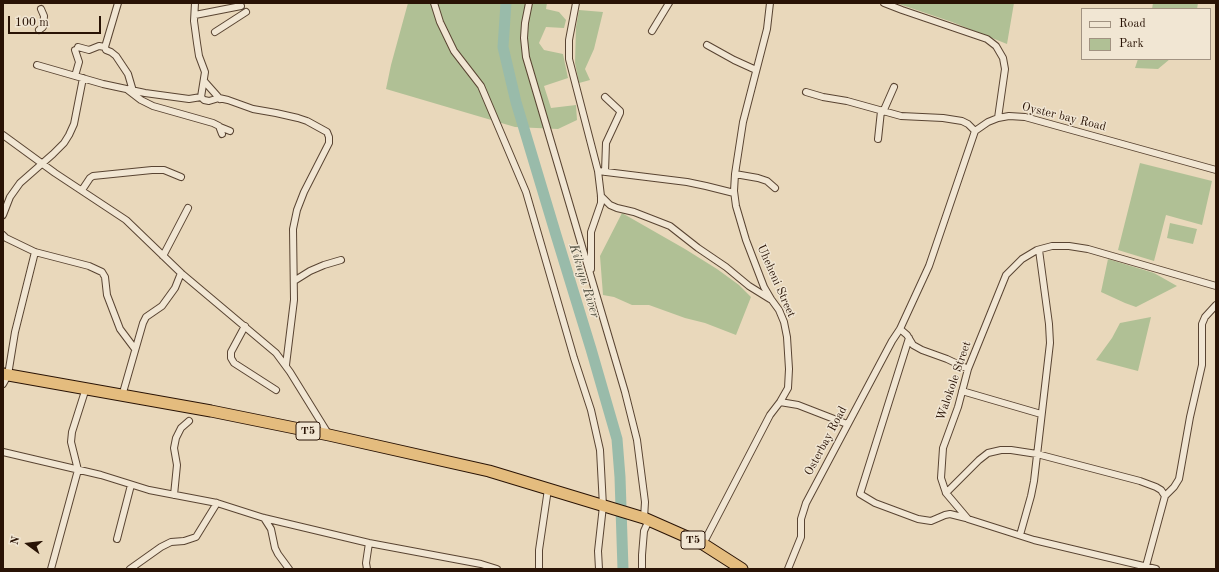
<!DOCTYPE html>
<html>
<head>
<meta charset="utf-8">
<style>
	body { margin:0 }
	#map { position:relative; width:1219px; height:572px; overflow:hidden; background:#e9d8bb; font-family:"Old Standard TT",serif }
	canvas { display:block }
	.frame { position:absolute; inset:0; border:4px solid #291305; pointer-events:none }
	.legend { position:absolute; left:1081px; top:8px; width:130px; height:52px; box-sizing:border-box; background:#f1e6d3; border:1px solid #a19281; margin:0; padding:5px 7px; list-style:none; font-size:12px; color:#291305 }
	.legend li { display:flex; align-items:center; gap:8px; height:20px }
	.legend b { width:20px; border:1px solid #a19281 }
	.north { position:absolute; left:8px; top:524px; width:40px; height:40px; -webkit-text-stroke:3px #f1e6d3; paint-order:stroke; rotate:285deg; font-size:11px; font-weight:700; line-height:16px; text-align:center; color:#291305 }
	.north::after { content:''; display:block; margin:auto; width:14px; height:18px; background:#291305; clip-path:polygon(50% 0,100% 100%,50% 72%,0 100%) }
	.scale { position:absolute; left:8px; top:16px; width:93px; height:18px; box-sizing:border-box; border:2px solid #291305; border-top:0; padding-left:5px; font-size:12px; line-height:14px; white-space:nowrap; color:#291305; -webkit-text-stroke:3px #f1e6d3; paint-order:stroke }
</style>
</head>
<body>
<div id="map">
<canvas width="1219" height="572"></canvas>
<div class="frame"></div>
<ul class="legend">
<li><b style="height:5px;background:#f1e6d3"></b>Road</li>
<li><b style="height:11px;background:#b0c095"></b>Park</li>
</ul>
<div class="north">N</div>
<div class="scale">100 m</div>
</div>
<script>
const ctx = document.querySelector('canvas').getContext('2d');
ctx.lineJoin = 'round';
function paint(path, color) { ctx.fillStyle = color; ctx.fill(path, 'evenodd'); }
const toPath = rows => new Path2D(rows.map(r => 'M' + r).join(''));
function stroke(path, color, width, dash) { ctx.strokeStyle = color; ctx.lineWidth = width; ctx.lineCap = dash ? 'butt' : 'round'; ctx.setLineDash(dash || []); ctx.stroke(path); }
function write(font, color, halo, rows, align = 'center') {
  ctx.font = font + ' "Old Standard TT",serif'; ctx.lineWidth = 3; ctx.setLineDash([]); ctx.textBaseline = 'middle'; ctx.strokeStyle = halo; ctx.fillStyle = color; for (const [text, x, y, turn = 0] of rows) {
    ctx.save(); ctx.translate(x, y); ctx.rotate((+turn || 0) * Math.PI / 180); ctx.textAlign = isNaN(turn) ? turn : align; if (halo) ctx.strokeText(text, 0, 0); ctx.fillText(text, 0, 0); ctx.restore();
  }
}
const green = toPath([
	[408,3,547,3,546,9,559,12,566,20,564,28,546,27,539,43,544,50,563,54,568,78,544,86,551,108,576,105,577,120,558,129,515,127,386,89,391,65],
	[896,3,1014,3,1007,44,952,22],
	[1153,3,1198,3,1197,9,1152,9],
	[579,10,603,12,594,49,585,69,590,80,579,83,575,63,576,27],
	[1138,59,1170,59,1158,69,1135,68],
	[1140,163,1212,181,1202,225,1166,215,1154,261,1118,250],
	[622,213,685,249,717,269,739,285,751,297,736,335,705,323,685,318,649,305,632,305,614,297,603,295,600,256],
	[1170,223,1197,229,1193,244,1167,238],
	[1108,259,1154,273,1177,286,1136,307,1125,303,1101,292],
	[1151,317,1138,371,1096,360,1112,338,1120,323]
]);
const river = toPath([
	[506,3,503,47,516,102,556,235,591,349,617,439,620,477,623,569]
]);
const street = toPath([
	[195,3,194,21,197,43,199,56,205,72,201,97,204,100,209,101,219,98,228,100,253,109,276,113,298,118,307,121,327,132,329,137,329,143,304,192,297,210,293,229,294,300,286,365],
	[434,3,440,22,454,51,481,86,526,192,574,358,591,410,600,450,603,506,598,551,599,569],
	[529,3,525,23,524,38,526,57,625,392,637,440,645,502,644,518],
	[576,3,569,40,569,59,598,171,601,196,601,203,591,232,591,269],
	[884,3,902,10,987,39,996,46,1003,58,1005,69,998,118],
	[195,15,241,6],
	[39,30,43,27,44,16,41,9],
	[652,31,669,3],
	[215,32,246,12],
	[707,45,734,60,756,70],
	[78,47,89,50,99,46,105,47,106,50,111,52,116,56,128,74,133,91],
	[105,47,118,3],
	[75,50,79,62,75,76],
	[37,65,103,84,145,93,189,99,201,97],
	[204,81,220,99],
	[128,90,141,100,153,106,213,123,219,126,222,134],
	[806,92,823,97,847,101,901,116,943,118,962,121,968,124,975,131],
	[883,112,894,87],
	[220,127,230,131],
	[3,135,55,173,126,220,181,273,276,353,290,372,329,435],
	[878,139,881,111],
	[598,171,687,182,706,186,734,193],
	[605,172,606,143,620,113,620,111,605,97],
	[735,174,758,178,767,181,775,188],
	[82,190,90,178,93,176,152,170,164,170,181,177],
	[601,196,610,205,617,208,634,212,670,226,698,248,726,267,749,286,770,299],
	[3,215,10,197,20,183,53,154,64,143,69,135,74,124,83,78],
	[3,235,6,238,35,252,89,266,102,272,105,277,107,295,120,329,135,349],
	[163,256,188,208],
	[294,281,310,271,324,265,341,260],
	[245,326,231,352,231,358,234,363,276,390],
	[900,329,907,335,913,345,922,350,947,359,968,369],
	[909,338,860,494,875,503,918,519,931,521,945,515,950,514,966,518],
	[3,384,8,375,15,332,35,252],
	[962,391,1041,414],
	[122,396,143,323,146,317,162,306,175,288,181,273],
	[780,402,798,405,847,424],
	[3,452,101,475,149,490,217,503,264,518,369,543,481,564,497,569],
	[946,493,979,460,988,453,1001,450,1011,450,1037,454,1140,481,1156,487,1161,490,1165,496,1146,566],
	[174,495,177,465,174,448,176,438,181,428,189,421],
	[1165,496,1174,487,1179,479,1190,417,1202,365,1202,324,1205,317,1216,305],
	[264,518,271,529,275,548,278,554,289,569],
	[1020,535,1031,496,1034,481,1050,343,1049,324,1039,250],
	[117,539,131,485],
	[703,544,770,415,780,402,788,388,789,369,787,337,784,322,779,310,771,299,764,287,746,240,736,206,734,191,735,174,743,122,767,29,770,3],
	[51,569,78,470,71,442,72,432,86,388],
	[130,569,161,547,171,542,184,541,196,537,217,503],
	[367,569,366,563,369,543],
	[539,569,539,550,548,489],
	[642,569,642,555,644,531,649,520],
	[788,569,801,537,801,519,806,503,892,341,900,329,929,266,975,131,988,122,998,118,1009,116,1025,117,1216,170],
	[1156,569,1034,540,968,519,946,493,941,478,943,448,958,407,968,369,1006,275,1022,259,1037,250,1052,246,1069,246,1088,249,1216,286]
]);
const highway = toPath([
	[3,374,211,411,329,435,489,471,644,518,703,544,742,569]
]);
const shields = [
	[308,431,24],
	[693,540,24]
];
const shieldNames = [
	["T5",308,431],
	["T5",693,540]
];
const streetNames = [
	["Oyster bay Road",1064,117,14],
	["Uheheni Street",776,281,66],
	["Walokole Street",954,381,-71],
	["Osterbay Road",826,441,-62]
];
const waterNames = [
	["Kikuyu River",584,281,73]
];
paint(green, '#b0c095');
stroke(river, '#9ba', 11);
stroke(street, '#594432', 8);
stroke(highway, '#291305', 13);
stroke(street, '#f1e6d3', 6);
stroke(highway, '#e4bc7e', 11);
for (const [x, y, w] of shields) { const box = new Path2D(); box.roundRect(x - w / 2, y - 9, w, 18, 3); ctx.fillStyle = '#f1e6d3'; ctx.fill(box); stroke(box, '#291305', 1); }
write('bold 11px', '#291305', null, shieldNames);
write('12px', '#291305', '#f1e6d3', streetNames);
write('italic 13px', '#504e3f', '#f1e6d3', waterNames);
</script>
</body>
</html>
